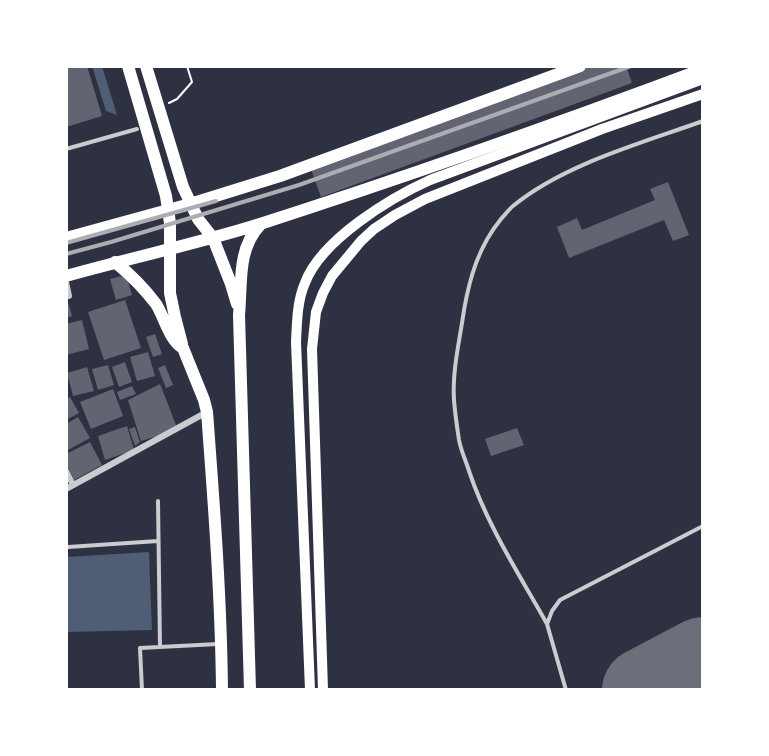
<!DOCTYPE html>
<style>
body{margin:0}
#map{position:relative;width:769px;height:756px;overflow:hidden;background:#2d3142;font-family:Quicksand,sans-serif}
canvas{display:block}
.frame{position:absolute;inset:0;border:68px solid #fff;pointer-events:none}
</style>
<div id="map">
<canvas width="769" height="756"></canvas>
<div class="frame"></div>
</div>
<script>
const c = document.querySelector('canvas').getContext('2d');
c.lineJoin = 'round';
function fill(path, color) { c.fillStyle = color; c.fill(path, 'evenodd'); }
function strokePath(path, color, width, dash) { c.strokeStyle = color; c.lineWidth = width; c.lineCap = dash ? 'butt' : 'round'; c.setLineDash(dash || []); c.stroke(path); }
const water = new Path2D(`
 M92 66H102L117 115 106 111Z
 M149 552 152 630 66 632V557Z`);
const runway = new Path2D(`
 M644 690 703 659`);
const building = new Path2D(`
 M66 66H87L102 116 66 127Z
 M592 66H626L632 83 321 197 311 169Z
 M668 182 689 235 673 241 664 220 569 258 557 227 577 218 582 230 655 200 650 189Z
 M126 275 132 295 116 300 110 279Z
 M66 295 72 316 66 318Z
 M125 300 141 348 104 360 88 312Z
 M82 320 89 349 66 355V324Z
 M155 334 162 354 153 357 146 337Z
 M148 352 155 376 137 381 130 357Z
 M125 362 132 382 119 387 112 367Z
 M108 365 114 385 98 390 92 369Z
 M165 365 173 385 166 388 158 368Z
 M87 367 94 391 73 396 67 373Z
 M160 384 178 430 141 441 128 400Z
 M132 386 136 394 120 400 117 392Z
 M113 389 123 416 91 429 80 402Z
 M70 397 79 413 66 420V399Z
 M78 417 90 438 66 451V424Z
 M127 426 134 450 105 460 98 436Z
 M135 427 140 442 135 446 129 429Z
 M517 428 524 445 491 456 485 439Z
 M90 442 102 465 74 480 66 464V454Z`);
const path = new Path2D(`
 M169 103 177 99 192 82 187 66`);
const service = new Path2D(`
 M66 149 137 129
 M158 501 160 647
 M68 547 158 541
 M547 624C519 574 487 525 469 471 466 461 461 451 459 440 457 427 455 413 454 400 452 370 460 339 464 310 470 276 479 246 501 219 505 215 509 209 513 206 564 164 642 143 703 121
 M142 690 140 648 218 644
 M566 690 547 624 552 611 560 600 703 526`);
const minor = new Path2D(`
 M66 282 69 296
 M66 471 73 485
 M66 489 207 412`);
const secondary = new Path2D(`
 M310 690 296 342C297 323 297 301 305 283 321 240 390 198 430 180L703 79
 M323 690 312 349 316 312 323 293 332 276 361 241 374 229 395 215 425 199 602 129 703 94`);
const primary = new Path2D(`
 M128 66 166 196 170 223V293L175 317 182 344
 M146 66 183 187 198 219 213 238 231 284 237 304
 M66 238 190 204 280 176 580 66
 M115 262C131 275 144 288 156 304 164 316 170 342 183 348L204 400 207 412C214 505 221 597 222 690
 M66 276C130 258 196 244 260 224 409 176 556 124 703 69
 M250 690 239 315C242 284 237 249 260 225`);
const rail = new Path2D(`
 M66 243 216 201
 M66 254 111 242 299 185 631 66`);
fill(water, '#4f5d75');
strokePath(runway, '#6c6f7a', 84);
fill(building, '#626471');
strokePath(path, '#fff', 2);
strokePath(service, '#caccd0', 4);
strokePath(minor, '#caccd0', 6);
strokePath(secondary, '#fff', 10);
strokePath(primary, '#fff', 12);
strokePath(rail, '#abadb3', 4);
</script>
